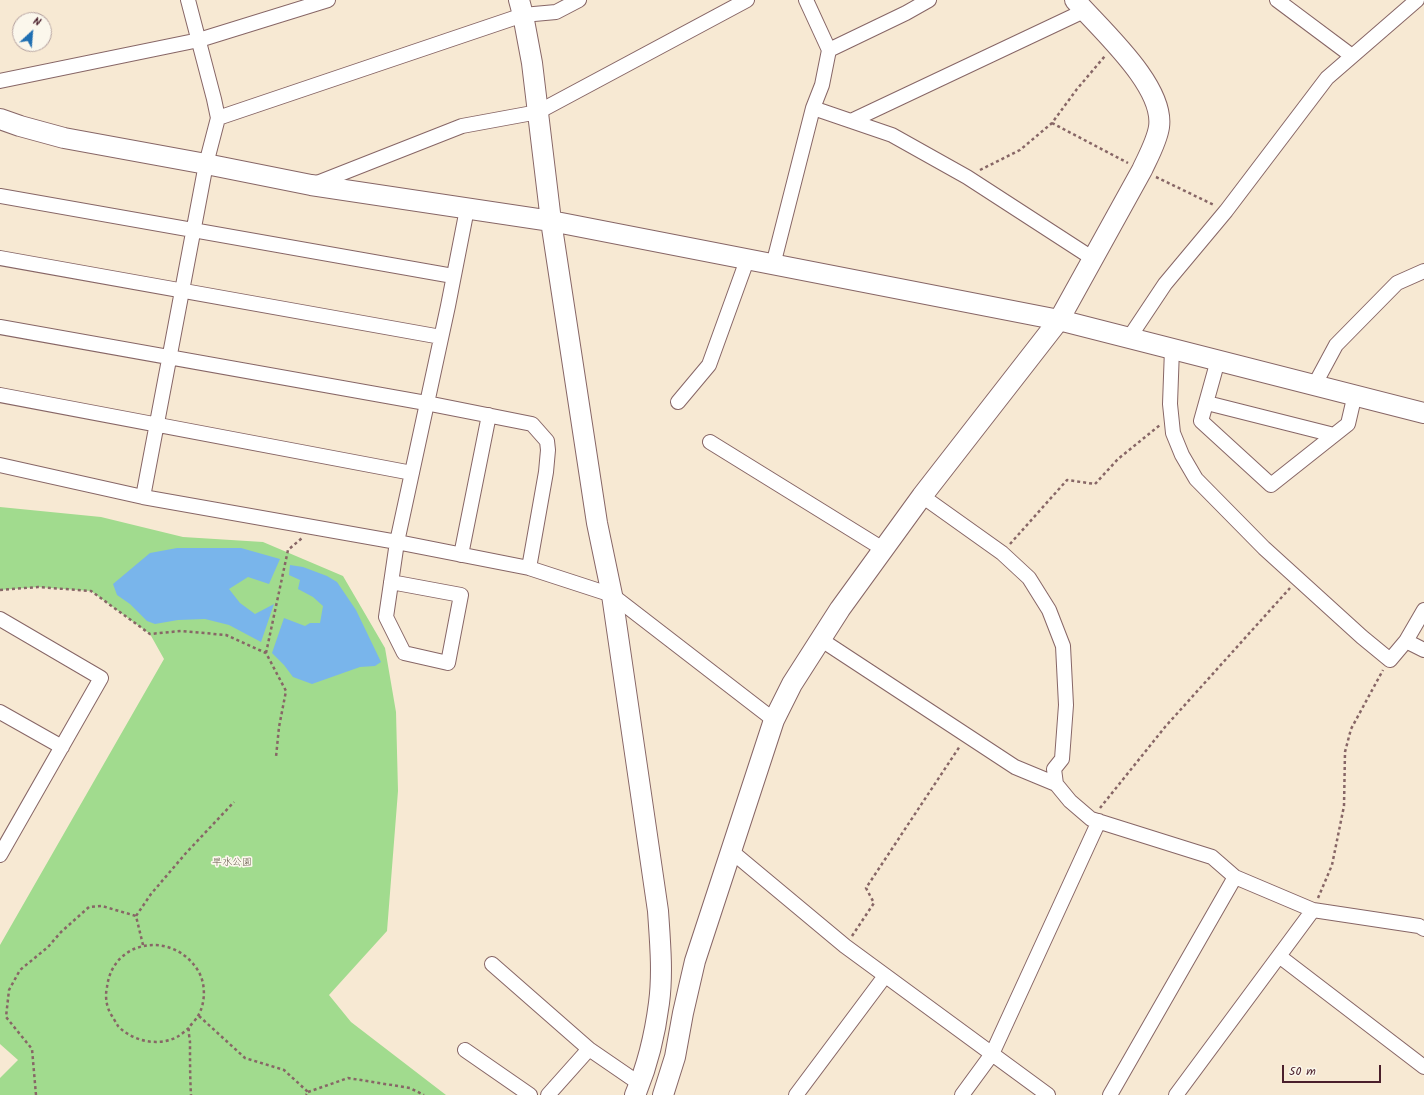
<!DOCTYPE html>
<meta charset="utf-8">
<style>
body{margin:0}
#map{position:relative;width:1424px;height:1095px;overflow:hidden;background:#f7e9d3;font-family:Kalam,sans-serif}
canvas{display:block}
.north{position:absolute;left:12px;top:12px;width:40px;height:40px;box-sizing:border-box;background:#fbf7ec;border:1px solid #b4a19f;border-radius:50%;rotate:26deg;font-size:11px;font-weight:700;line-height:16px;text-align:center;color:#4a1f2b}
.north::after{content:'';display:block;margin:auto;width:14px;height:18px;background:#1f6fb2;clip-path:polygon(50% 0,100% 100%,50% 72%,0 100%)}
.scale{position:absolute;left:1282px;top:1065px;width:99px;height:18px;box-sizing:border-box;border:2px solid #4a1f2b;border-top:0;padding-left:5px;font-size:12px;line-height:14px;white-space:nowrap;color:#4a1f2b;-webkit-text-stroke:3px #fbf7ec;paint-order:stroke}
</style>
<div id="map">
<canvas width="1424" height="1095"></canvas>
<div class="north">N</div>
<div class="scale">50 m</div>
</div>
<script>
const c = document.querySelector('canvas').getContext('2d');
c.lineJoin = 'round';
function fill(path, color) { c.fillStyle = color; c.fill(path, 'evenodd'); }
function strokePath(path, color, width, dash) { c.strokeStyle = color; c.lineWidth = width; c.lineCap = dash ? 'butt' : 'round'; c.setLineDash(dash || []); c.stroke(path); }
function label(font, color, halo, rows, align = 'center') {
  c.font = font + ' Kalam,"Klee One",sans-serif'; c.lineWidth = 3.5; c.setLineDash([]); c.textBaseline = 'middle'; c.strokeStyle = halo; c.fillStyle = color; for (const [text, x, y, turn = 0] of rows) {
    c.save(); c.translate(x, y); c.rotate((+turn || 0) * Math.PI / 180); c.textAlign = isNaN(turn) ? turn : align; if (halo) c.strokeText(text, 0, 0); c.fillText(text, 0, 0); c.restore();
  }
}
const green = new Path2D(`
 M0 507 101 517 183 537 263 542 343 576 385 648 396 712 398 791 387 931 329 995 351 1022 446 1095H0V1078L18 1060 0 1044V945L164 659 150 634 91 591 38 587 0 590Z`);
const water = new Path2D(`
 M177 548H241L280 559 269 584 248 577 229 589 240 603 255 614 274 604 261 642 229 625 205 619 178 620 155 624 147 621 130 604 117 595 113 584 150 553Z
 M290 565 303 567 327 576 337 582 356 610 381 662 375 666 360 667 312 684 293 677 284 665 272 653 284 618 305 626 310 623H320L323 606 313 597 298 589 300 580 289 575Z`);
const path = new Path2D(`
 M1052 123 1128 163
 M980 170 1020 150 1052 123 1077 89 1105 56
 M1156 177 1214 205
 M1010 544 1067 480 1095 484 1118 459 1160 425
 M0 590 38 587 91 591 150 634 181 631 226 635 266 653 286 691 279 727 276 757
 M266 653 288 550 302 538
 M1100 808 1165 727 1290 588
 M1318 898 1332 865 1344 806 1345 752 1351 729 1383 670
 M852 936 874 903 866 888 960 746
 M143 945 136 916 151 894 186 853 234 802
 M199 1016 245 1058 284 1070 308 1092 306 1095
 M189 1028C185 1031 181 1035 177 1037 158 1047 132 1041 118 1026 116 1023 114 1019 112 1016 106 1007 105 996 107 987 113 939 172 931 197 969 206 982 206 1002 198 1016 196 1020 191 1024 189 1028 188 1032 190 1039 190 1043 190 1061 190 1078 191 1095
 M308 1092 348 1078 410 1088 424 1095
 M36 1095 32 1049 6 1017 9 990 20 970 48 947 61 932 89 907 102 906 136 916`);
const street = new Path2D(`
 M1277 0 1352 56
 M829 50 906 13 929 0
 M0 81 199 40 328 0
 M813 108 892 135 967 177 1092 258
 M218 118 523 15 556 12 579 0
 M851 121 1084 11
 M312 185 462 126 538 112 747 0
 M0 196 453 276
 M0 258 441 337
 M773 265 813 108 822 85 829 50 806 0
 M0 327 426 403 532 424 547 441 548 450 546 472 529 568
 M1129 338 1165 284 1226 211 1327 78 1417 0
 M1172 349 1170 404 1173 433 1182 455 1196 479 1264 548 1362 637 1390 660 1406 641 1424 610
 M1218 360 1201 421 1271 485 1348 424 1355 394
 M1315 384 1336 345 1397 283 1424 271
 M0 395 412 473
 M678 402 709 365 747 260
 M1207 403 1334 435
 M710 442 883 549
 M0 465 143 497 397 542 529 568 612 595 774 720
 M922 496 1002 553 1029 578 1049 610 1063 646 1066 705 1062 759 1054 769 1056 784 1070 801 1091 819 1212 857 1235 877 1313 910 1419 926 1424 929
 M143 497 206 164 218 118 214 99 188 0
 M461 555 489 415
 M391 582 461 595 448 663 404 653 386 617 397 542 448 306 467 209
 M0 619 101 678 0 855
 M820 639 1015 767 1056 784
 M1406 641 1424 650
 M0 712 62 747
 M731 851 845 946 1048 1095
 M1279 956 1424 1067
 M492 964 589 1049 640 1084
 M465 1050 530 1095
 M548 1095 589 1049
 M796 1095 885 976
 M962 1095 992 1054 1099 821
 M1110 1095 1235 877
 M1176 1095 1313 910`);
const secondary = new Path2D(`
 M519 0 523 15 532 63 551 221 597 523 612 595 658 911C660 941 663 973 659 1003 655 1034 647 1067 635 1095
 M0 119 20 126 64 138 206 164 311 185 551 221 1059 320 1424 413
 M663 1095 675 1057 683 1013 695 961 774 720 792 684 840 609 922 496 1059 320 1142 170C1148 157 1157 141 1159 127 1165 86 1101 30 1075 0`);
const parkNames = [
 ["早水公園",232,863]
];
fill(green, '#a1db8e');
fill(water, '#79b5eb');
strokePath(street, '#876666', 16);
strokePath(secondary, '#876666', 22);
strokePath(path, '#876666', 2.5, [3, 3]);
strokePath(street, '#fff', 14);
strokePath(secondary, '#fff', 20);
label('10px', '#645749', '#fbf7ec', parkNames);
</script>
